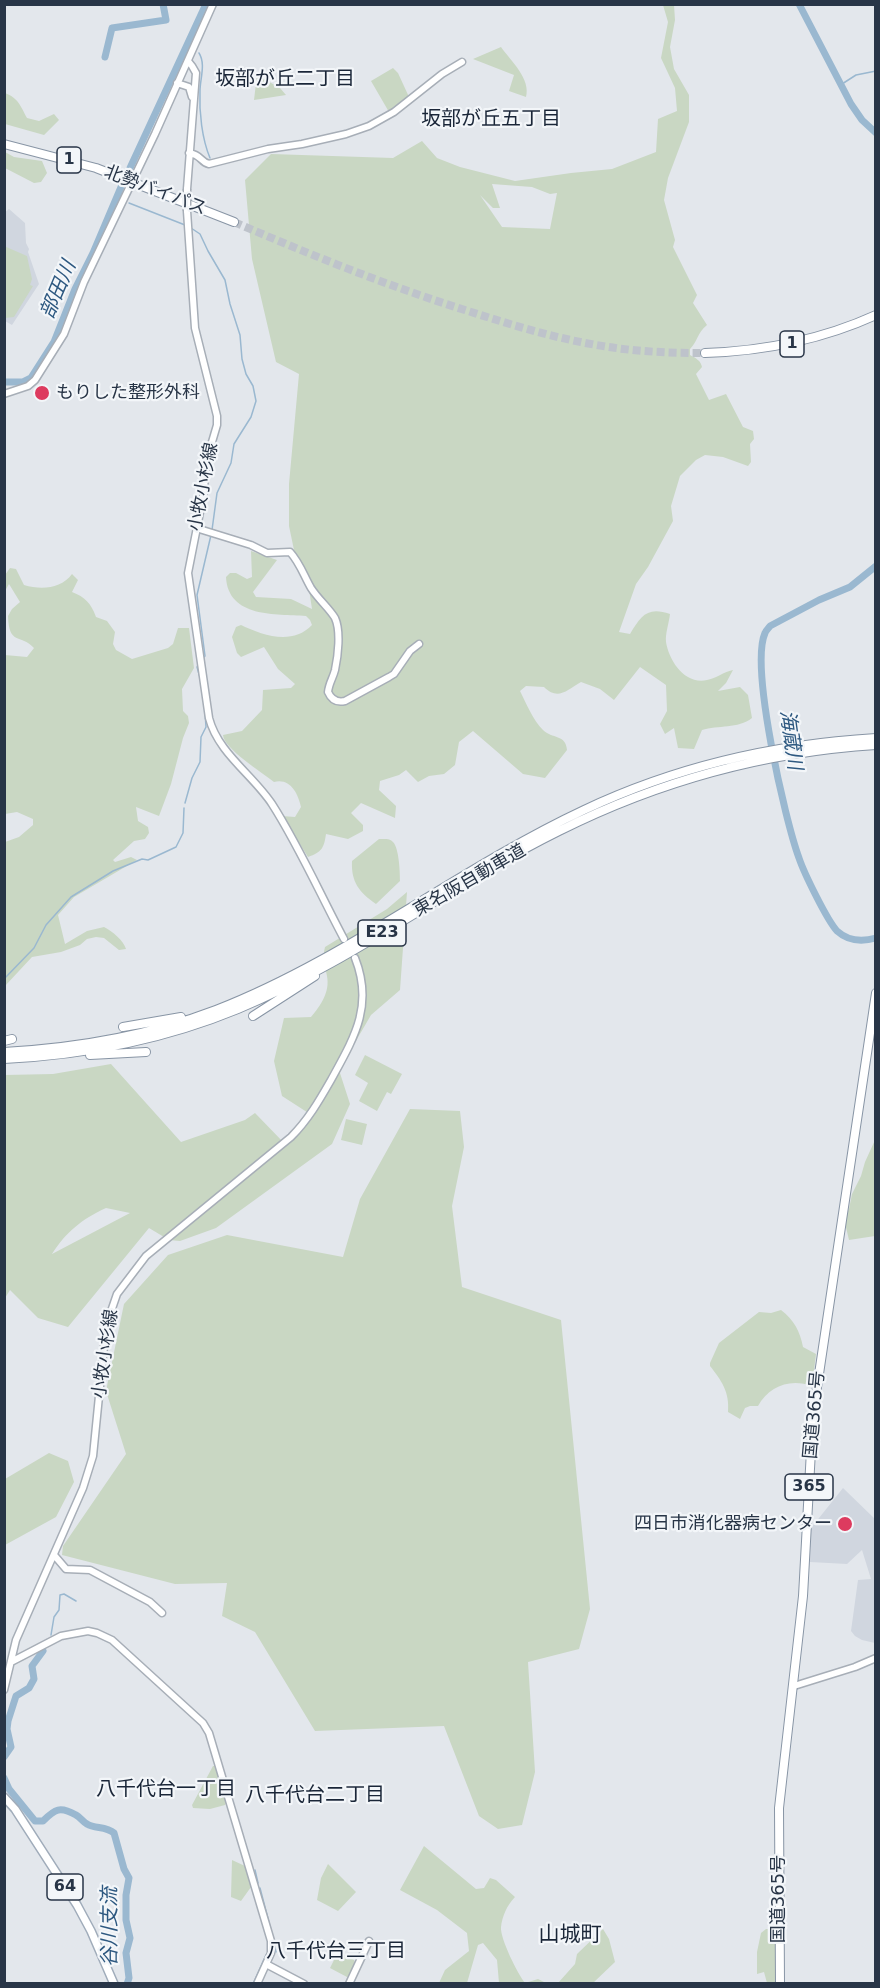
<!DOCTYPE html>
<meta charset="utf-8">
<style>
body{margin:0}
#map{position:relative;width:880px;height:1988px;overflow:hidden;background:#e3e7ec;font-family:"DejaVu Sans",sans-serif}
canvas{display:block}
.frame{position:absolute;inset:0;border:6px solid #283547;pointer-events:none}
</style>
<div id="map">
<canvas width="880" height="1988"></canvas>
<div class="frame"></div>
</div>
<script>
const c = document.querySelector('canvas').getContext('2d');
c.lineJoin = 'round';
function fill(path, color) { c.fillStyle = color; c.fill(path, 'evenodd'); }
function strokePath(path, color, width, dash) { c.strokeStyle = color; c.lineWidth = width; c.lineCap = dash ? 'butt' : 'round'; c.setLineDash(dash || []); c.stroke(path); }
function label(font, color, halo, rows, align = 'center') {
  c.font = font + ' "DejaVu Sans","Noto Sans JP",sans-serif'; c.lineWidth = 4.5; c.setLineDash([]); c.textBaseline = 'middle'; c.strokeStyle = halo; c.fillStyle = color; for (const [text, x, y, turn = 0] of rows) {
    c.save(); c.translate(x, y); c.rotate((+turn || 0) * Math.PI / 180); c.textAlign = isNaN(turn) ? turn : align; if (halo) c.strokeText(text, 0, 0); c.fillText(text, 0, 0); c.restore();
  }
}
const built = new Path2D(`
 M9 209 25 223 26 243 29 249 28 252 39 284 12 325 5 321 4 213Z
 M843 1488 875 1519V1643L862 1640 855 1636 851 1631 858 1580 871 1579 862 1550 847 1564 810 1562 811 1528Z`);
const green = new Path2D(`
 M663 5H674L675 20 670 47 674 69 689 95V122L668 178 664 200 675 240 673 247 697 295 693 303 707 325C697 333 698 341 690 349V355C696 358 701 361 702 367L696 374 709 400 726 394 743 427 753 431 754 439 750 444 751 462 748 466 723 457 705 455 696 460 680 476 671 506 673 521 648 567 636 584 619 632 630 634C641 616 647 606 670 614 669 623 665 634 666 642 669 661 685 685 707 680 715 679 723 672 733 670L726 683 718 691 740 687 748 695 752 718C738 729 718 725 702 730L694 749 678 748 674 728 665 734 660 724 667 711 666 685 640 667 614 700 600 689 581 682C567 690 558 701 544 687L526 686 520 691C526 703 533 720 543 730 552 739 566 734 567 750L545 778 523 774 473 731 459 742 455 765 444 774 429 776 418 782 406 770 399 775 380 781 379 790 396 806 395 818 361 803 351 813 363 825V831L348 839 326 834C324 848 322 852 308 857L282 816 295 817 301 807C298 793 290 778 274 782 262 772 224 749 223 735L242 731 262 710 263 690 291 688 295 684 278 669 264 647 241 657 237 653 232 637 236 627 241 625C262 635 292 646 312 625L310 620 306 616C276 614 228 618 226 577L230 573H236L247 579 252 577 251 551 277 560 253 592 256 597 291 599 312 609 307 576 294 550 289 526V484L299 374 276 362 252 259 245 180 271 154 393 158 422 141 437 158 460 167 515 181 571 173 612 169 656 152 658 119 677 111 675 88 661 58 668 22ZM492 184 532 187 550 194 557 193 550 229 502 227 480 195 493 208H500Z
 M501 47C511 61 531 79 526 97L509 91 514 75 473 59Z
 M393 68 398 73 409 97 389 112 371 81Z
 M257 75 280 88 286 95 254 100Z
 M5 93C18 98 20 105 27 118L39 121 54 114 59 120 44 135 5 124Z
 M5 152 14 157 42 161 47 173 41 182 34 183 5 168Z
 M4 246 27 256 32 279 30 285 33 286 14 317 5 318Z
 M10 568 16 569 24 585C41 590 61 589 72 574L78 580 72 592C85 597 91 603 96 617L107 621 115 632 113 644 116 650 132 659 168 648 173 644 178 628H189L194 668 182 689 183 711 188 716 189 723 183 738 171 784 159 816 136 807 138 821 148 827 149 833 145 839 134 841 113 860 115 862 131 857 137 860 74 897 58 915 65 944 87 931 104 927C112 931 124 941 126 949L119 950 104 938 96 937 87 939 80 945 61 952 32 957 5 986V842L19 837 33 825V819L17 812 5 814 4 724 6 721 4 716 5 655 27 657 34 648C20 633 9 646 8 616L12 609 20 602 9 584 5 591V575Z
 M379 839C384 839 390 838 393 842 399 848 400 872 400 881L376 904C359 892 351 882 352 861Z
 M407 892 400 990 371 1015 339 1070 350 1104 332 1144 216 1228 180 1241 169 1240 149 1228 68 1327 38 1318 10 1290 5 1298V1075L53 1074 111 1064 181 1142 245 1120 255 1113 286 1145 304 1128 313 1116 282 1096 274 1061 284 1018 311 1017C321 1005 330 992 327 976 325 965 322 958 325 947L387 909ZM106 1208 130 1213 52 1254C66 1232 82 1219 106 1208Z
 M365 1055 402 1074 391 1094 387 1092 377 1111 359 1101 368 1083 355 1075Z
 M410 1109 460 1111 464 1147 452 1206 462 1287 561 1320 590 1609 579 1649 528 1662 535 1772 522 1825 498 1829 479 1816 444 1726 315 1731 255 1632 222 1616 227 1583 175 1584 62 1555 63 1546 126 1454 106 1391 124 1304 168 1255 227 1235 343 1257 360 1199Z
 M346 1119 367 1124 362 1145 341 1140Z
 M875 1140V1236L849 1240 844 1219 849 1209 852 1194 861 1176 865 1162Z
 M781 1310C794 1320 800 1331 803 1347L816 1354 812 1386C790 1378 769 1386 758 1406H750L745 1408 740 1419 728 1412C730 1392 721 1380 710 1366V1363L719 1343 759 1312 771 1313Z
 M49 1453 68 1461 74 1482 56 1517 5 1545V1479Z
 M213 1766H215L226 1803 225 1805 210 1809 193 1808 192 1805Z
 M424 1846 476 1889 484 1888 490 1878 496 1880 515 1897C507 1905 502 1917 501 1927 500 1939 518 1974 525 1983L538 1979 546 1983H499L497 1960 483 1943 478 1945 467 1983H439L445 1970 469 1951 467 1933 437 1910 400 1890Z
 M232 1860 245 1866 251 1887 241 1901 231 1897Z
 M328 1864 356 1892 338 1911 317 1900 321 1878Z
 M603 1929 609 1939 615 1962 593 1983H558L575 1964 577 1954Z
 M766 1929H776L777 1983H767L764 1972 757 1974V1952L761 1933Z
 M338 1952 354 1960 355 1963 349 1976 347 1977 330 1968Z`);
const stream = new Path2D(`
 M199 53C206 64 200 79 200 91 199 112 202 139 210 158
 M842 84 856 75 876 71
 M119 191 122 194
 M129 203 185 225
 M191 228 200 234 208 251 225 280 230 304 240 335 242 359 246 374 253 386 256 401 251 417 234 444 231 463 217 493 212 530
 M202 659 205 656 197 595 211 535
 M199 663 197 667 201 681
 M185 803 192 778 200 762 201 737 206 727 205 712
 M4 979 34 948 46 925 71 897 113 871 142 859 148 860 176 847 183 833 184 808
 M51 1635 54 1617 59 1610 60 1595 64 1594 76 1601
 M255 1870 258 1883
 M260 1888 272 1934
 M274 1942 276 1952
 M253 1984 266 1955`);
const river = new Path2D(`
 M799 4 851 104 862 120 876 133
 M105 57 112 28 166 20 163 4
 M130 168 206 4
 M4 382H23L31 378 54 342 75 289 93 253 121 187
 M876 566 850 587 819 600 770 626C769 628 766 630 765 633 750 667 785 820 799 858 804 873 827 920 837 931 848 941 862 942 876 938
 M4 1757 11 1747 7 1729 8 1721 16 1696 29 1688 34 1679 32 1666 43 1651
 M4 1778 9 1789 35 1821H43C55 1809 60 1806 76 1815 80 1817 83 1822 87 1824 95 1829 106 1826 114 1833L124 1869 129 1878 126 1895V1920L130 1938 126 1953 129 1978 127 1984`);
const highwayTunnel = new Path2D(`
 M234 222C311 255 388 286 468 311 515 326 561 340 609 347 641 352 673 353 705 353`);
const secondary = new Path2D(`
 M177 83 189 87 192 97
 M189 153C202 155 200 162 209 164L268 149 302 144 346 134 369 126 394 112 442 74 462 62
 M187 189 196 73 192 66 188 61
 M187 211 195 328 217 416V425L207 459 203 497 188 573 209 718C218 753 253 775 272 804 299 846 320 894 344 939
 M4 394 28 386 35 380 64 334 84 282 155 134 213 4
 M196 528 251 545 267 553 290 552C300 563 304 576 311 588 318 599 329 608 335 618 341 631 338 656 335 670 333 678 329 683 328 692 331 699 336 703 345 701L389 677 394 674 410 651 419 644
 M54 1555 66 1569 90 1570 150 1602 162 1613
 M11 1662 61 1636 88 1631 97 1633 112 1640 203 1723 209 1733 271 1941V1953L257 1984
 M794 1686 855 1667 876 1658
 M4 1690 16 1640 83 1488 93 1456 106 1326 117 1294 146 1256 291 1137C308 1120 319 1101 331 1080 354 1038 374 1006 355 958
 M266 1964 304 1984
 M349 1984 369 1941`);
const primary = new Path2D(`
 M4 1797 15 1809 77 1905 91 1931 114 1984`);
const highway = new Path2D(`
 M4 144 96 168 234 222
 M705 353C765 351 821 340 876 315
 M253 1016 315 976
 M123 1027 181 1017
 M4 1041 12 1039
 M4 1052C77 1048 148 1036 216 1010 347 959 458 869 584 810 675 767 775 744 876 738
 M90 1055 146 1052
 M4 1059C85 1055 163 1040 238 1009 351 962 450 885 559 831 659 781 765 752 876 745
 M780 1984 779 1808 803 1596 813 1414 876 993`);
const secondaryBridge = new Path2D(`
 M187 189V211`);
const markers = [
 [42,393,8,"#dd3b5f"],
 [845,1524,8,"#dd3b5f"]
];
const shields = [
 [69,160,24],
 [792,344,24],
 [382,933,48],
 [809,1487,48],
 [65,1887,36]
];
const shieldNames = [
 ["1",69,160],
 ["1",792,344],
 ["E23",382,933],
 ["365",809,1487],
 ["64",65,1887]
];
const streetNames = [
 ["北勢バイパス",155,191,21],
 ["小牧小杉線",204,487,-79],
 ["東名阪自動車道",470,881,-30],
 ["小牧小杉線",106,1354,-82],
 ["国道365号",815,1415,-85],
 ["国道365号",779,1899,-90]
];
const poiNames = [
 ["もりした整形外科",56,393],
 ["四日市消化器病センター",832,1524,"right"]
];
const neighbourhoodNames = [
 ["坂部が丘二丁目",285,80],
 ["坂部が丘五丁目",491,120],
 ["八千代台一丁目",166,1790],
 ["八千代台二丁目",315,1796],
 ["八千代台三丁目",336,1952]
];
const waterNames = [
 ["部田川",59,290,-67],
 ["海蔵川",790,740,82],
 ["谷川支流",111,1927,-90]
];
const quarterNames = [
 ["山城町",570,1936]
];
fill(built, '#d0d6df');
fill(green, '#c9d7c3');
strokePath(stream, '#9ab8d0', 1.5);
strokePath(river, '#9ab8d0', 7);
strokePath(highwayTunnel, '#bec3cb', 8, [8, 4]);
strokePath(secondary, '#a7aeb7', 9);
strokePath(primary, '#a0acba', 10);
strokePath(highway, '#8895a5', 10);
strokePath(secondary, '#fff', 6);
strokePath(primary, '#fff', 7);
strokePath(highway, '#fff', 8);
strokePath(secondaryBridge, '#a7aeb7', 9, []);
strokePath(secondaryBridge, '#fff', 6);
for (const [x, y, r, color] of markers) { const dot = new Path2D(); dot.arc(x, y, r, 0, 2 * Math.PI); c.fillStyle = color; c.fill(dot); strokePath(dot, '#f3f6f9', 2); }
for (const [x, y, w] of shields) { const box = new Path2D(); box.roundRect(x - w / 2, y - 13, w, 26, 4.5); c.fillStyle = '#f3f6f9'; c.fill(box); strokePath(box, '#283547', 1.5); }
label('bold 16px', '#283547', null, shieldNames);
label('18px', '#283547', '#f3f6f9', streetNames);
label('18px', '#283547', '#f3f6f9', poiNames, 'left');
label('20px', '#1a2638', '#f3f6f9', neighbourhoodNames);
label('italic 20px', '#2d5880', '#f3f6f9', waterNames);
label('21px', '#1a2638', '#f3f6f9', quarterNames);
</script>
